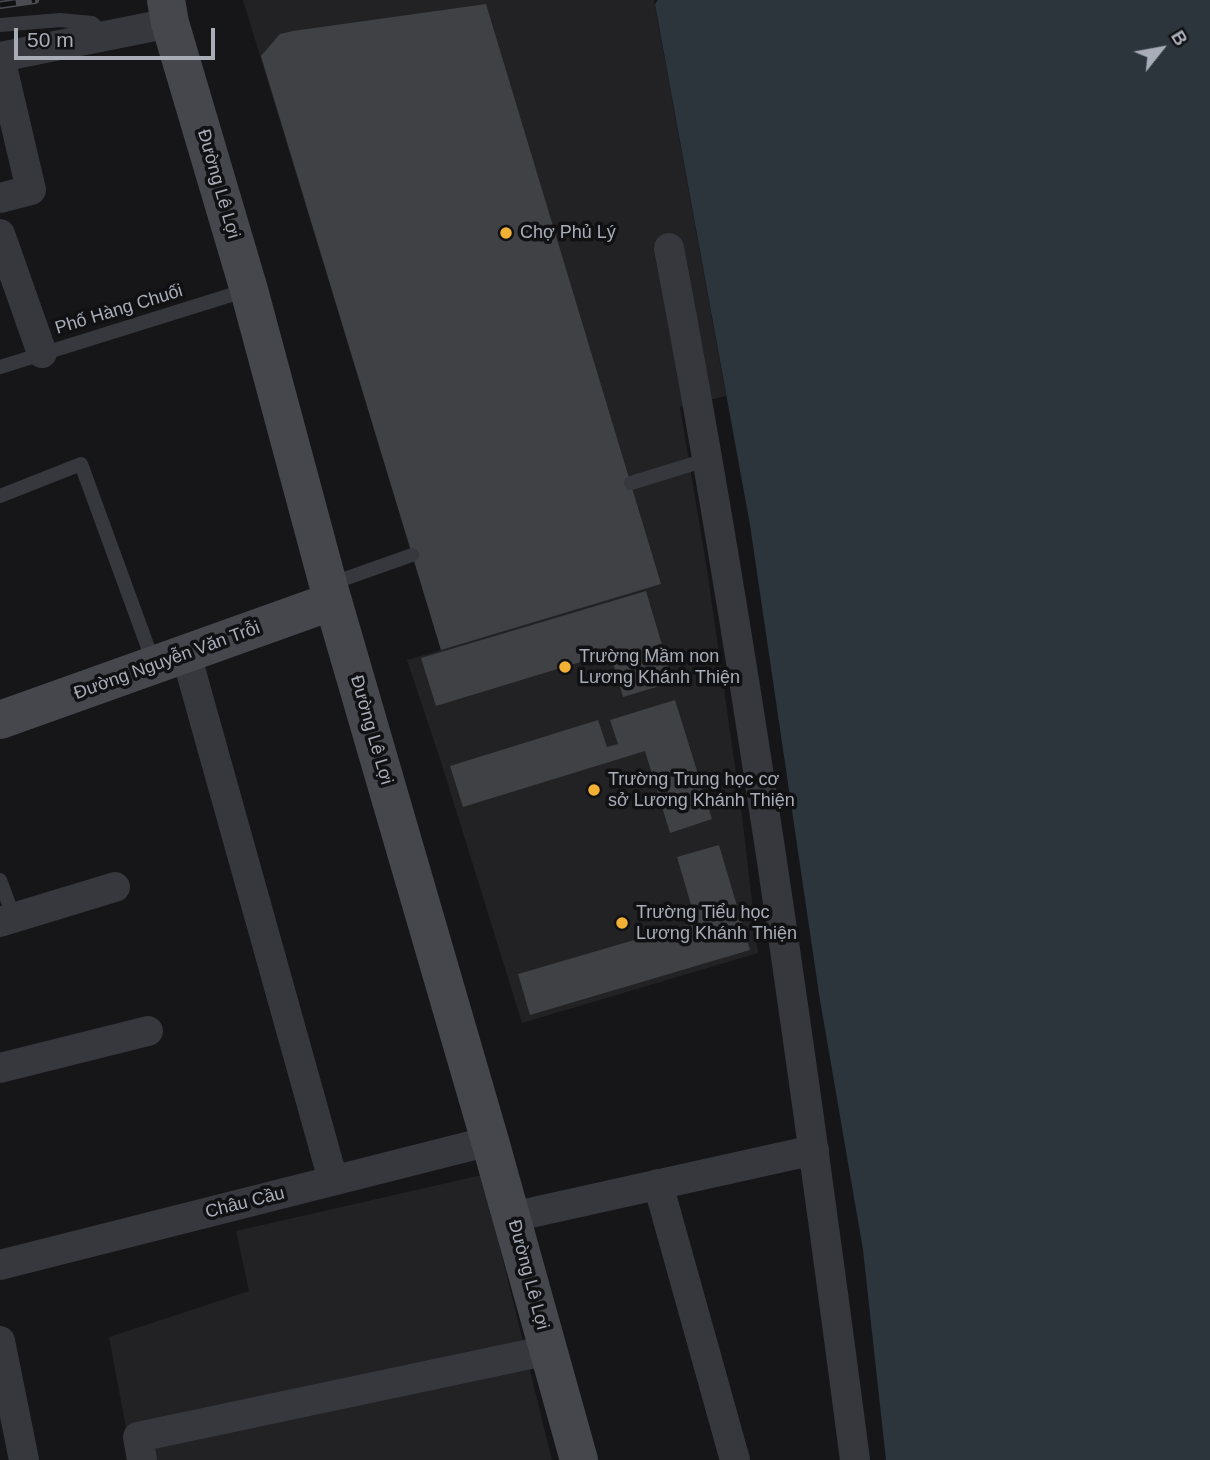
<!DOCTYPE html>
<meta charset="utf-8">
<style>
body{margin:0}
#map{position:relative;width:1210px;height:1460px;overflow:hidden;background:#161618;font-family:Helvetica,sans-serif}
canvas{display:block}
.north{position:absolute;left:1126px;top:14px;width:70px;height:70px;-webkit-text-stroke:5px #111113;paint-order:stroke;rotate:59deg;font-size:19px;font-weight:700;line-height:28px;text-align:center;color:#a8adb8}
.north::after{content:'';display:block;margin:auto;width:24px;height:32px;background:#a8adb8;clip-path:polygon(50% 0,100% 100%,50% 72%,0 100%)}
.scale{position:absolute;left:14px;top:28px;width:201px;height:32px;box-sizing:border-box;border:4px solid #a8adb8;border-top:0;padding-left:9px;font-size:21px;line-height:24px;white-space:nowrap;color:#a8adb8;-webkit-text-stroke:5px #111113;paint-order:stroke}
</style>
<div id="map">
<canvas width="1210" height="1460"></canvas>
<div class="north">B</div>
<div class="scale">50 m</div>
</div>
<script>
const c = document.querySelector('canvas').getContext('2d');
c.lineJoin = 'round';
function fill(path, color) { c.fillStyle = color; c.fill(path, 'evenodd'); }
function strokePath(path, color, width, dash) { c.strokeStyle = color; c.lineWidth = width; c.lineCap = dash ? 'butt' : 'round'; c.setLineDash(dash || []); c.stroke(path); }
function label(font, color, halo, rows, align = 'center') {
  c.font = font + ' Helvetica,sans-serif'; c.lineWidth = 7; c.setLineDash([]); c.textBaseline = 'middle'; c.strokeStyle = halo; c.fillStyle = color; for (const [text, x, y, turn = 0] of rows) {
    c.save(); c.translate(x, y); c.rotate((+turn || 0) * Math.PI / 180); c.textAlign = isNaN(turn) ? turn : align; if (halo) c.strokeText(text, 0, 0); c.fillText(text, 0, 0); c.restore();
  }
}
const built = new Path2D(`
 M243 0H654L726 396 680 407 707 569 742 816 758 953 522 1023 442 765 407 660 441 650Z
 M482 1175 552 1460H132L109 1337 249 1291 236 1231Z`);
const water = new Path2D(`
 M658 0H1210V1460H886L863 1250 819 994 750 525 655 4Z`);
const building = new Path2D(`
 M486 4 661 584 441 650 261 56 280 34 293 31Z
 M646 591 673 682 623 697 610 653 436 706 421 658Z
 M675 700 712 819 670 833 645 751 463 807 450 766 598 720 607 747 618 744 610 720Z
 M719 845 750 950 530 1015 518 974 696 922 677 857Z`);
const lane = new Path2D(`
 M0 25 60 20 92 23 105 34
 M0 367 247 290
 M631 483 709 459
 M0 496 81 464 154 664
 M330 584 412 555
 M0 880 14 918`);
const street = new Path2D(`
 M0 57 170 23
 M0 58 31 190 0 198
 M0 234 42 353
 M669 248C745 649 802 1055 855 1460
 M186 654 333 1180
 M0 922 115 887
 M0 1068 148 1031
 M658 1184 735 1460
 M512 1217 814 1150
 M0 1265 490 1141
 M0 1341 24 1460
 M142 1460 138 1437 549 1350`);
const secondary = new Path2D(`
 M166 0 170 23 249 290 328 584 490 1141 579 1460
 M0 720 333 601`);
const rail = new Path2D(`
 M0 5 35 0`);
const markers = [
 [506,233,7,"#f2b134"],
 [565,667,7,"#f2b134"],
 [594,790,7,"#f2b134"],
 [622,923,7,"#f2b134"]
];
const streetNames = [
 ["Đường Lê Lợi",218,184,74],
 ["Phố Hàng Chuối",119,310,-17],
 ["Đường Nguyễn Văn Trỗi",167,661,-20],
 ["Đường Lê Lợi",371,730,74],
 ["Châu Cầu",245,1203,-14],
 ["Đường Lê Lợi",528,1275,75]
];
const poiNames = [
 ["Chợ Phủ Lý",520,233],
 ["Trường Mầm non",579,657],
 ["Lương Khánh Thiện",579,678],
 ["Trường Trung học cơ",608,780],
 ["sở Lương Khánh Thiện",608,801],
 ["Trường Tiểu học",636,913],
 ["Lương Khánh Thiện",636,934]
];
fill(built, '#222225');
fill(water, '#2c353c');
fill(building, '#404145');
strokePath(lane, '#37383d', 14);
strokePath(street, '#37383d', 30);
strokePath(secondary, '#45474d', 38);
strokePath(rail, '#4a4c52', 8);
strokePath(rail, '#111113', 5, [16]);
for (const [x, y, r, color] of markers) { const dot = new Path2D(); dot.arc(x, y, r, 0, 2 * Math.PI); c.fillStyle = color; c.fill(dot); strokePath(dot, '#111113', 2.5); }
label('18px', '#a8adb8', '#111113', streetNames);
label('18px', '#a8adb8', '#111113', poiNames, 'left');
</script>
